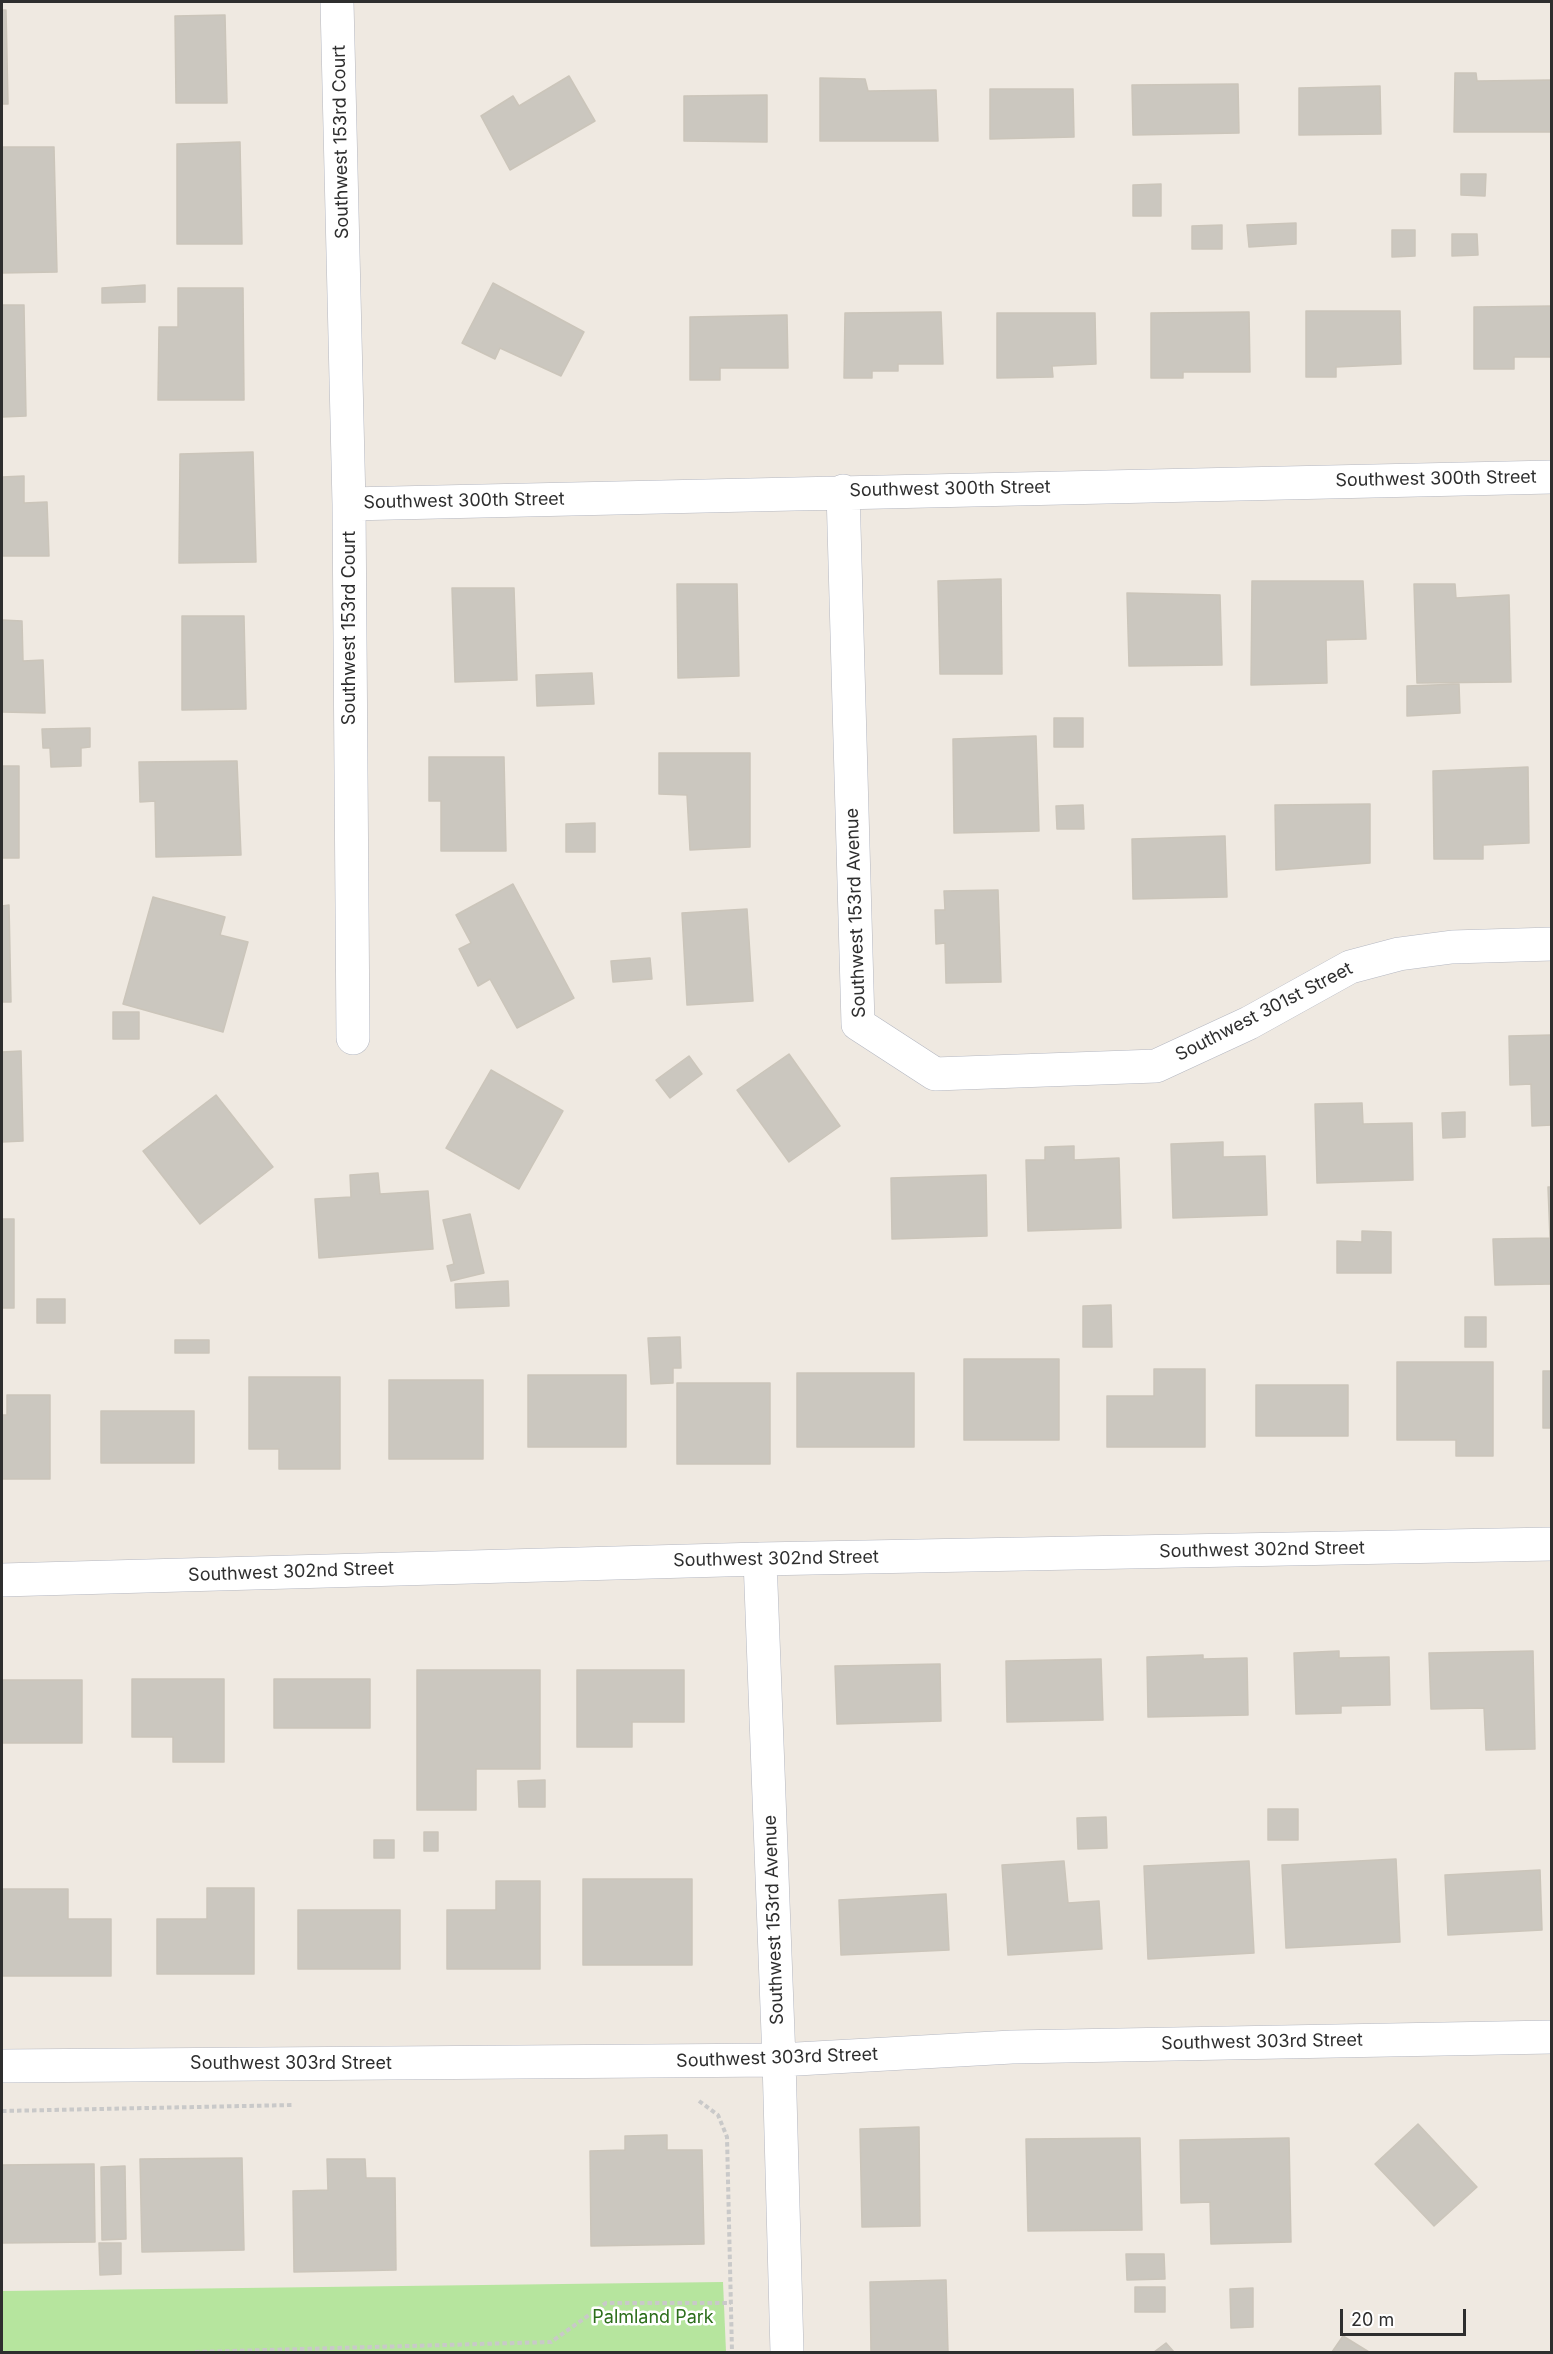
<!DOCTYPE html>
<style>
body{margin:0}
#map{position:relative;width:1553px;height:2354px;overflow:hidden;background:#efe9e1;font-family:Inter,sans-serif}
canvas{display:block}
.frame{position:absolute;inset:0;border:3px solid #2e2e2e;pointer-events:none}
.scale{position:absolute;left:1340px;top:2309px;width:126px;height:27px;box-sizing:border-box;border:3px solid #2e2e2e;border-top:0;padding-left:8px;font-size:18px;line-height:21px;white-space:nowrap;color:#2e2e2e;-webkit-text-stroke:4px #fff;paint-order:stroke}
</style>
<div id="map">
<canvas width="1553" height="2354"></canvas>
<div class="frame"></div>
<div class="scale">20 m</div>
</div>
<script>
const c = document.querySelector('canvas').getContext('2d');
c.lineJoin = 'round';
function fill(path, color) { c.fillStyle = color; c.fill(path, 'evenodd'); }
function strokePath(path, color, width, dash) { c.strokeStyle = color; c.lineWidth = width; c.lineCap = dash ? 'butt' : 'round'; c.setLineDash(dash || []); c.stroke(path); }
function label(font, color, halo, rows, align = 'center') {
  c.font = font + ' Inter,sans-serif'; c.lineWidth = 5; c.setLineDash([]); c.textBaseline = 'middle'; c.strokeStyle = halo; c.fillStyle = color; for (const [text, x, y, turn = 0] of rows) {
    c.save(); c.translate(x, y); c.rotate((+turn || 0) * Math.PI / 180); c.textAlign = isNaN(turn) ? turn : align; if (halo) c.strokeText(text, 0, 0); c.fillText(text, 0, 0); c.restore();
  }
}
const green = new Path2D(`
 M723 2282 726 2352H2V2291Z`);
const building = new Path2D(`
 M2 10H6L8 104H2Z
 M225 15 227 103H176L175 16Z
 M1455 73H1476L1477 81 1552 80V132H1454Z
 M569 76 595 121 510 170 481 116 513 96 519 106Z
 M820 78 865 79 868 91 936 90 938 141H820Z
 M1238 84 1239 133 1133 135 1132 85Z
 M1380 86 1381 134 1299 135V88Z
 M990 89H1073L1074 137 990 139Z
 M767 95V142L684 141V96Z
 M240 142 242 244H177V144Z
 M2 147H54L57 272 2 273Z
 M1461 174H1486L1485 196 1461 195Z
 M1161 184V216H1133V185Z
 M1296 223V244L1249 247 1247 225Z
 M1222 225V249H1192V226Z
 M1392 230H1415V256L1392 257Z
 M1452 234H1477L1478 255 1452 256Z
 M493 283 584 332 561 376 500 348 495 359 462 343Z
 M145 285V302L102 303V288Z
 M178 288H243L244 400H158L159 327H178Z
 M2 305H24L26 416 2 417Z
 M1552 306V357H1514V369H1474V307Z
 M1306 311H1400L1401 364 1336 367V377H1306Z
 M941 312 943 364H898V371H872V378H844L845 313Z
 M1249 312 1250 372H1183V378H1151V313Z
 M997 313H1095L1096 364 1052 366 1053 377 997 378Z
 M787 315 788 368H720V380H690V317Z
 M253 452 256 562 179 563 180 454Z
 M24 476V503L47 502 49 556H2V477Z
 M1001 579 1002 674H940L938 581Z
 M1252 581H1363L1366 639 1326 640 1327 683 1251 685Z
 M677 584H737L739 676 678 678Z
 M1414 584H1455L1456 598 1509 595 1511 682 1417 683Z
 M452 588H514L517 680 455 682Z
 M1127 593 1220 595 1222 665 1129 666Z
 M182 616H244L246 709 182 710Z
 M2 620 22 621 23 661 43 660 45 713 2 712Z
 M592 673 594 704 537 706 536 675Z
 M1459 684 1460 713 1407 716V686Z
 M1054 718H1083V747H1054Z
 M90 728V747L81 748V766L51 767 50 748H43L42 729Z
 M1036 736 1039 831 954 833 953 739Z
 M659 753H750V847L690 850 687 795 659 794Z
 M429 757H504L506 851H441V801H429Z
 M237 761 241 855 156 857 155 801 140 802 139 762Z
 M2 766H19V858H2Z
 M1528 767 1529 843 1483 845V859H1434L1433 771Z
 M1370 804V863L1276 870 1275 805Z
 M1083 805 1084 829H1057L1056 806Z
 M595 823V852H566V824Z
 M1225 836 1227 897 1133 899 1132 839Z
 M513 884 574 998 517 1028 490 979 478 986 459 949 471 943 456 915Z
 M998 890 1001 982 946 983 945 943 936 944 935 910H945L944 891Z
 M153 897 225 917 220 935 248 942 223 1032 123 1004Z
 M9 905 11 1002H2V906Z
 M747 909 753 1001 687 1005 682 913Z
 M650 958 652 979 613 982 611 961Z
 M113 1012H139V1039H113Z
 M1552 1035V1125L1532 1126 1531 1084 1510 1085 1509 1036Z
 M21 1051 23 1141 2 1142V1052Z
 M789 1054 840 1126 789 1162 737 1090Z
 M689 1056 702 1074 670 1098 656 1080Z
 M491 1070 563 1111 519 1189 446 1148Z
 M216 1095 273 1167 200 1224 143 1151Z
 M1362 1103 1363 1124 1412 1123 1413 1180 1317 1183 1315 1104Z
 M1465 1112V1137L1443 1138 1442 1113Z
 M1223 1142V1157L1265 1156 1267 1215 1173 1218 1171 1144Z
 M1074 1146V1160L1119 1158 1121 1228 1028 1231 1026 1160H1045V1147Z
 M378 1173 380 1194 428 1191 433 1249 319 1258 315 1199 351 1197 350 1175Z
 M986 1175 987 1236 892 1239 891 1178Z
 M1548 1187H1552V1284L1495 1285 1493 1239 1550 1238Z
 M470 1214 484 1273 451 1281 447 1266 454 1264 443 1220Z
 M2 1219H14V1308H2Z
 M1362 1231 1391 1232V1273H1337V1241L1362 1242Z
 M508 1281 509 1306 456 1308 455 1284Z
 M37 1299H65V1323H37Z
 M1111 1305 1112 1347H1083V1306Z
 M1465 1317H1486V1347H1465Z
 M680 1337 681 1368H673V1383L651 1384 648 1338Z
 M175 1340H209V1353H175Z
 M964 1359H1059V1440H964Z
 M1397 1362H1493V1456H1456V1440H1397Z
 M1154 1369H1205V1447H1107V1396H1154Z
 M1543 1371H1552V1428H1543Z
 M797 1373H914V1447H797Z
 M528 1375H626V1447H528Z
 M249 1377H340V1469H279V1449H249Z
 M389 1380H483V1459H389Z
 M677 1383H770V1464H677Z
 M1256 1385H1348V1436H1256Z
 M7 1395H50V1479H2V1415H7Z
 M101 1411H194V1463H101Z
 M1339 1651V1658L1389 1657 1390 1705 1341 1706V1713L1296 1714 1294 1653Z
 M1533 1651 1535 1749 1486 1750 1484 1708 1431 1709 1429 1653Z
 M1203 1655V1659L1247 1658 1248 1715 1148 1717 1147 1657Z
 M1101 1659 1103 1720 1007 1722 1006 1661Z
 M940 1664 941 1721 837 1724 835 1666Z
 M417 1670H540V1769H476V1810H417Z
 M577 1670H684V1722H632V1747H577Z
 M132 1679H224V1762H173V1737H132Z
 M274 1679H370V1728H274Z
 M2 1680H82V1743H2Z
 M545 1780V1807H519L518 1781Z
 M1268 1809H1298V1840H1268Z
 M1106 1817 1107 1848 1078 1849 1077 1818Z
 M424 1832H438V1851H424Z
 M374 1840H394V1858H374Z
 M1396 1859 1400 1942 1286 1948 1282 1865Z
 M1064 1861 1068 1903 1099 1901 1102 1949 1008 1955 1002 1865Z
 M1249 1861 1254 1953 1148 1959 1144 1866Z
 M1540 1870 1542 1930 1448 1935 1445 1875Z
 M583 1879H692V1965H583Z
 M496 1881H540V1969H447V1910H496Z
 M207 1888H254V1974H157V1919H207Z
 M2 1889H68V1919H111V1976H2Z
 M946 1894 949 1950 841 1955 839 1900Z
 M298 1910H400V1969H298Z
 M1418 2124 1477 2187 1434 2226 1375 2164Z
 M919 2127 920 2226 862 2227 860 2129Z
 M667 2135V2150H702L704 2244 591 2246 590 2151 625 2150V2136Z
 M1140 2138 1142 2230 1028 2231 1026 2139Z
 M1289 2138 1291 2242 1211 2244 1210 2202 1181 2203 1180 2140Z
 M242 2158 244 2250 142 2252 140 2159Z
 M327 2159H365L366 2178H395L396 2270 294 2272 293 2191 328 2190Z
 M94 2164 95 2242 2 2243V2165Z
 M125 2166 126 2239 102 2240 101 2167Z
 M99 2243H121V2274L100 2275Z
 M1126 2254H1164L1165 2279 1127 2280Z
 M946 2280 948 2352H871L870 2282Z
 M1135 2287H1165V2312H1135Z
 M1253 2288V2327L1231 2328 1230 2289Z
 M1343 2336 1369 2352H1332Z
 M1166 2343 1174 2352H1154Z`);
const path = new Path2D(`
 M699 2101 718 2115 727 2137 732 2352
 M2 2111 293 2105
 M195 2352 551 2342 606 2303H731`);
const street = new Path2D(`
 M337 2 349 504 353 1038
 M843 491 858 1024 935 1074 1156 1066 1249 1023 1350 967 1399 954 1452 947 1552 944
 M349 504 1552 477
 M760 1559 779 2060 787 2352
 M2 1580 760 1559 1552 1544
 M2 2066 779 2060 1012 2047 1552 2037`);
const streetNames = [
 ["Southwest 153rd Court",341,142,-91],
 ["Southwest 300th Street",1436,479,-1],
 ["Southwest 300th Street",950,489,-1],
 ["Southwest 300th Street",464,501,-1],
 ["Southwest 153rd Court",350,628,-90],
 ["Southwest 153rd Avenue",856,913,-92],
 ["Southwest 301st Street",1264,1012,-27],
 ["Southwest 302nd Street",1262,1550,-1],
 ["Southwest 302nd Street",776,1559,-1],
 ["Southwest 302nd Street",291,1572,-2],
 ["Southwest 153rd Avenue",774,1920,-92],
 ["Southwest 303rd Street",1262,2042,-1],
 ["Southwest 303rd Street",777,2058,-2],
 ["Southwest 303rd Street",291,2064]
];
const parkNames = [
 ["Palmland Park",653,2318]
];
fill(green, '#b6e59e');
fill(building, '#cbc7bf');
strokePath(building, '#cbc5ba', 1.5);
strokePath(street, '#b4b7c1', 34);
strokePath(path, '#c9c9c9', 4, [4.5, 3]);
strokePath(street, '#fff', 33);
label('18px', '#2e2e2e', '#fff', streetNames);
label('18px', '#2c6e1b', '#fff', parkNames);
</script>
